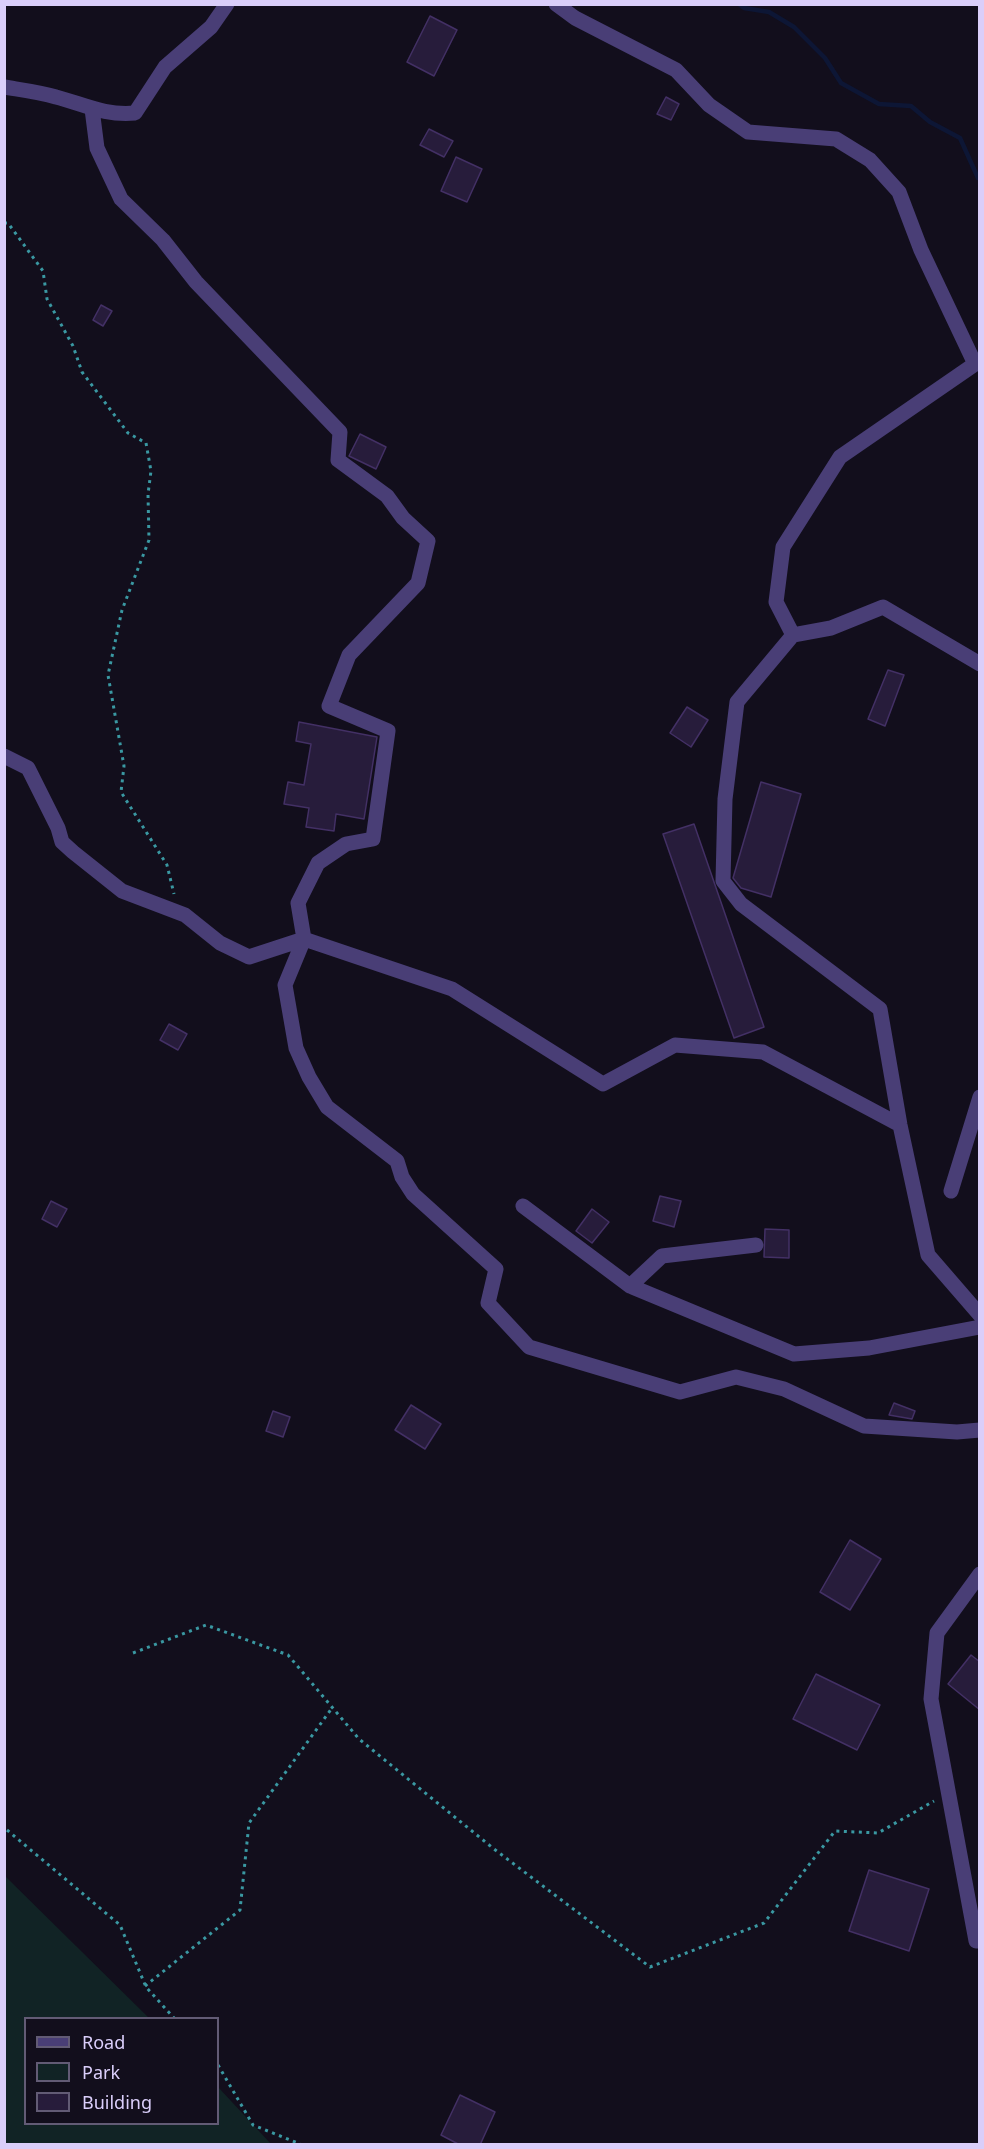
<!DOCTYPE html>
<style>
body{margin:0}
#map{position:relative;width:984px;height:2149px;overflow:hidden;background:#120e1c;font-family:"Noto Sans",sans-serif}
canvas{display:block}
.frame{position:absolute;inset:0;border:6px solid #dacefa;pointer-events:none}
.legend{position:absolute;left:24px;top:2017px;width:195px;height:108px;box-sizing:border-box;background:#120e1c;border:2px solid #625b75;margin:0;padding:8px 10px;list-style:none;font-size:18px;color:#dacefa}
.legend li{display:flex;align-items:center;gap:12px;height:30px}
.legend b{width:30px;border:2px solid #625b75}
</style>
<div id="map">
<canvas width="984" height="2149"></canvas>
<div class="frame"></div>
<ul class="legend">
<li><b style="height:8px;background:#493e76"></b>Road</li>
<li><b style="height:16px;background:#112325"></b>Park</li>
<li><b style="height:16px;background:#271c3b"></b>Building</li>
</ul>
</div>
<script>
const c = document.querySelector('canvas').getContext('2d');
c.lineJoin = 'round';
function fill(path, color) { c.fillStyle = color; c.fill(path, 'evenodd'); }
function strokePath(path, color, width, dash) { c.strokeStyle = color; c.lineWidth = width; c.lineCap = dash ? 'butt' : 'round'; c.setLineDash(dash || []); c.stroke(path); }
const green = new Path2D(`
 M4 1875 149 2018H26V2124H218V2087L271 2144H5Z`);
const stream = new Path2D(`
 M739 4 744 8 769 12 794 27 825 58 841 83 879 104 911 106 930 122 960 138 978 178`);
const building = new Path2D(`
 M430 16 457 30 434 76 407 62Z
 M666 97 679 104 671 120 657 114Z
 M429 129 453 141 444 157 420 145Z
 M456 157 482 169 467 202 441 191Z
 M101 305 112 311 103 326 93 320Z
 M360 434 386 447 376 469 349 456Z
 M888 670 904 675 885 726 868 719Z
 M687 707 708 720 691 747 670 733Z
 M299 722 377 737 364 819 336 814 334 831 306 827 309 808 284 804 288 782 304 785 311 744 296 741Z
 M761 782 801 794 771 897 741 888 733 878Z
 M694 824 764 1027 734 1038 663 834Z
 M169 1024 187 1034 178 1050 160 1040Z
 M660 1196 681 1201 674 1227 653 1221Z
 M51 1201 67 1209 57 1227 42 1219Z
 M592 1209 609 1222 592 1243 576 1231Z
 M765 1229 789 1230V1258L764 1257Z
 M894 1403 915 1411 912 1419 889 1415Z
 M411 1405 441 1424 425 1449 395 1430Z
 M273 1411 290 1417 283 1437 266 1431Z
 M850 1540 881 1559 850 1610 820 1592Z
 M971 1655 980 1662V1710L948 1684Z
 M816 1674 880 1705 857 1750 793 1719Z
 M869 1870 929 1889 909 1951 849 1931Z
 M460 2095 495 2112 480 2145H460L441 2135Z`);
const path = new Path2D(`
 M4 223H8L43 271 47 299 73 346 82 372 128 433 146 443 151 471 148 494 149 540 122 610 108 675 124 766 121 792 167 865 174 894
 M133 1653 206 1625 288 1655 359 1739 494 1849 650 1967 764 1923 835 1831 878 1833 934 1801
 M7 1830 120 1925 146 1987 174 2018
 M145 1986 240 1910 249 1823 332 1708
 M218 2065 253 2125 300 2144`);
const street = new Path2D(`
 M556 4 575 18 676 70 709 105 748 132 836 139 870 160 899 192 921 250 975 364 840 457 783 547 776 602 793 635
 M4 87C22 90 39 92 56 97 83 104 105 116 135 113L165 67 211 27 227 4
 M92 109 97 148 121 199 163 240 196 282 340 432 338 460 387 496 403 518 428 541 418 583 349 655 329 706 388 731 373 839 346 844 318 863 298 903 304 939 452 989 603 1084 675 1045 763 1052 900 1125
 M980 664 883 607 831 628 793 635 737 702 725 799 723 881 741 904 880 1009 900 1125 928 1255 980 1315
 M4 756 28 768 58 828 62 842 73 852 122 891 185 915 220 943 249 957 304 939
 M304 939 285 985 296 1048 309 1077 327 1107 397 1161 402 1177 413 1194 496 1269 488 1303 529 1347 680 1392 736 1377 784 1389 864 1426 957 1432 980 1430
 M951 1191 980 1097
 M523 1206 630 1286
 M756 1245 662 1256 630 1286 794 1354 869 1348 980 1327
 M980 1574 937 1633 931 1699 976 1941H980`);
fill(green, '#112325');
strokePath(stream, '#0d1635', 4.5);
fill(building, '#271c3b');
strokePath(building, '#433065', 1.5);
strokePath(path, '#3a98a2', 3, [3, 4.5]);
strokePath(street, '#493e76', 15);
</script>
